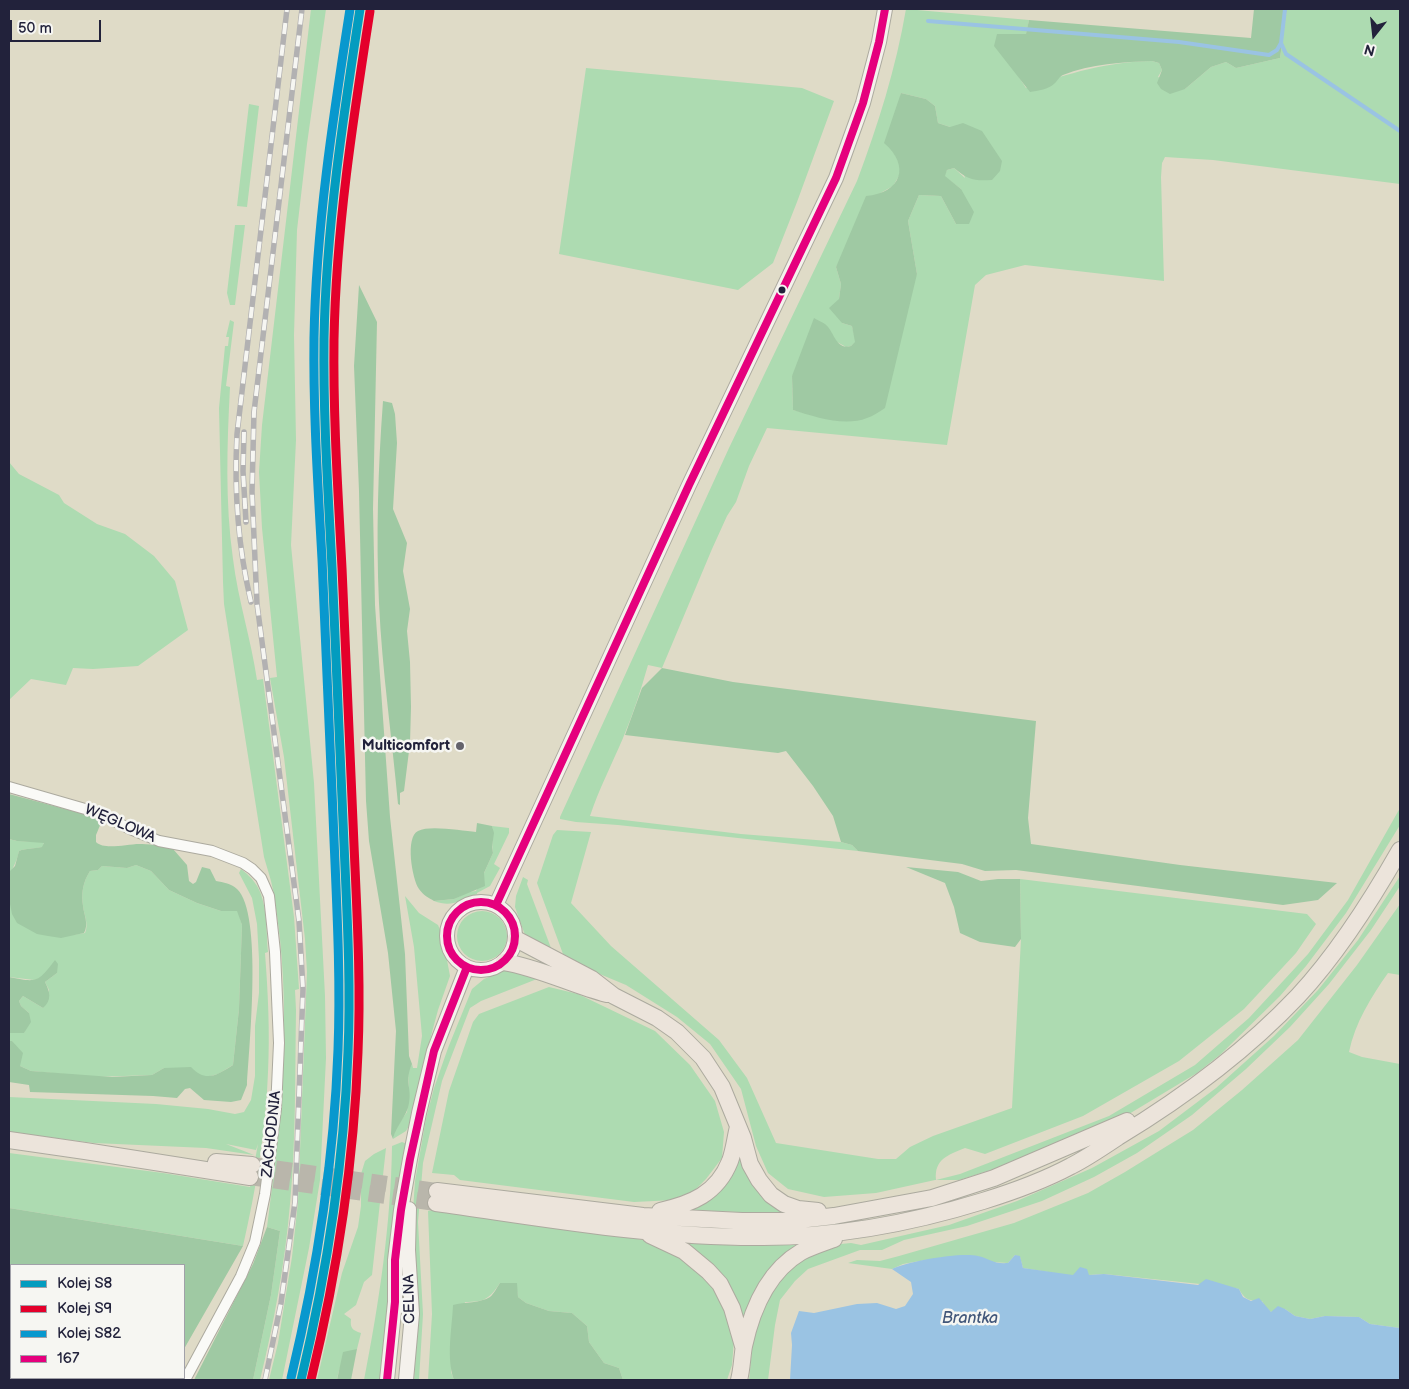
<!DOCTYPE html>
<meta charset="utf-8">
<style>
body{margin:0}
#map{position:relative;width:1409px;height:1389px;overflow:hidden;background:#dfdbc7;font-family:"Balsamiq Sans",sans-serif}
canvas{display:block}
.frame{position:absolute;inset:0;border:10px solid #22223b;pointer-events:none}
.legend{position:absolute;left:10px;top:1264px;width:175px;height:115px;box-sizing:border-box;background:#f6f6f2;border:1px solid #a1a1a9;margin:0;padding:6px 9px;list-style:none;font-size:15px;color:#22223b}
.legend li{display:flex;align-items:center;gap:10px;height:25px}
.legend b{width:25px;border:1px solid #a1a1a9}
.north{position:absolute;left:1349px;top:10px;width:50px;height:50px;-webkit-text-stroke:4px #f6f6f2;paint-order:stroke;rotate:196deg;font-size:14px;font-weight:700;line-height:20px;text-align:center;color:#22223b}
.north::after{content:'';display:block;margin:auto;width:18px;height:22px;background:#22223b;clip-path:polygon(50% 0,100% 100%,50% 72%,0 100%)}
.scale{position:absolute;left:10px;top:20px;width:91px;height:22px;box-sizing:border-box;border:2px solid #22223b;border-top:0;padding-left:6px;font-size:15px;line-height:18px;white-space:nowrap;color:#22223b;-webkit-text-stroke:4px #f6f6f2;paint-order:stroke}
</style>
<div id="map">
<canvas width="1409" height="1389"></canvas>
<div class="frame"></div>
<ul class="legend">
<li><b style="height:6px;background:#039cbf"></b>Kolej S8</li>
<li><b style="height:6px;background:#e4002b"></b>Kolej S9</li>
<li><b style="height:6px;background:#0898ce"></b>Kolej S82</li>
<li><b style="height:6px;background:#e5007d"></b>167</li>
</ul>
<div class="north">N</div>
<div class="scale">50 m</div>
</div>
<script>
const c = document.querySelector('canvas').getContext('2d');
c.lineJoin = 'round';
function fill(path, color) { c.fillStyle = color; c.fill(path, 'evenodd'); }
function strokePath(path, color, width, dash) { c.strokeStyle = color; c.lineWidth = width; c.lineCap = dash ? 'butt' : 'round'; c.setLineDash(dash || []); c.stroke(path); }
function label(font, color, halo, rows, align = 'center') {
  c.font = font + ' "Balsamiq Sans",sans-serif'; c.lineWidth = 5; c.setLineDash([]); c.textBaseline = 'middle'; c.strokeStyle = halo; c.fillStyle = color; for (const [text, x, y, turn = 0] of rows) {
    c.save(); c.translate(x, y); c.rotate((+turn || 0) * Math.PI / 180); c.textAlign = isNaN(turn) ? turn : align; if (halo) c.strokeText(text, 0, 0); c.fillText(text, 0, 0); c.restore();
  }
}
const green = new Path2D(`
 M311 9H326L307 144 297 230 294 335 296 440 291 545 314 783 325 996 326 1058 320 1180 309 1248 282 1380H269L278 1343 292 1257 298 1202 307 972 305 939 284 757 270 678 277 677 262 528 259 472 262 425Z
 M906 9 1029 20 1026 35 997 34 1015 71 1026 88C1070 73 1106 62 1152 61L1159 63 1162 70 1158 77 1185 89 1211 67 1226 62 1236 68 1280 58 1287 9H1400V184L1213 160 1165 157 1162 163 1161 177 1164 281 1025 265 986 275 975 285 947 445 767 428 749 466 736 502 727 516 712 549 662 668 648 665C641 690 633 714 623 738 612 764 599 789 590 816L741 834 841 842 852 845 858 851 618 825 576 822 560 819V817L729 448 857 181C878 125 896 68 906 9ZM901 93 926 99 935 106 938 123 950 127 965 178 954 168 947 170 944 176 961 189 956 224 941 196 919 195 908 221 917 274 832 420 793 410 792 376 837 342 846 347 851 346 856 342 852 326 842 323 839 299 841 284 836 267 877 195 893 186 899 176 901 167 898 158 892 150Z
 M586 68 802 88 834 101 797 202 773 263 738 290 559 254Z
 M249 104 259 106 247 207 237 206Z
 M235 225H245L235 305H230L227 293Z
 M230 320 234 322 226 386 230 387C227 445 225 502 233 559 238 600 251 639 257 680L263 679 294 917 299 989 295 990 296 1010C295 1074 296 1140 290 1204 285 1263 274 1323 260 1380H253L271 1295 280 1231 267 1227C280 1131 290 1036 280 939 278 923 276 906 273 890 271 879 267 868 264 857L224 604 223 582 219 408 225 346H228L229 337H226Z
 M9 462 19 474 59 495 64 503 97 524 125 534 154 556 175 581 188 630 138 666 93 669 73 668 66 685 31 679 9 700Z
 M1400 808V825L1346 913 1306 966 1280 996 1221 1054 1197 1073 1124 1117 1010 1164 959 1180H935L876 1193 824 1197 788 1189 768 1173 756 1146 741 1089 710 1044 677 1017 626 985 578 965 563 954 537 883 553 835 557 830 591 832 571 903 611 946 719 1040 747 1078 776 1143 878 1159H896L910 1147 933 1136 1012 1108 1021 939 1020 879 1307 914 1316 924 1296 953 1244 1009 1179 1061 1083 1116 985 1154 965 1148C948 1155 934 1159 936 1180L960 1174 1109 1116 1195 1065 1249 1018 1308 954 1348 900Z
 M492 826 509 828V833L494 864 500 868 490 886 477 893V894C461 900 452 908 434 901L454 899 468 892 476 891 493 853C491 844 494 835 492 826Z
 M9 839 17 841 44 842 43 847C34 849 26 848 19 851 17 863 10 870 9 882Z
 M136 865 151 871 169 890 197 903 221 911H238L242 925 239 1009 233 1065 218 1074 207 1077 164 1068 152 1075 95 1077 31 1071 20 1066 12 1041H9V1033H24L29 1013 21 1006 19 1001 23 996 43 1008 49 990 45 982 57 973 34 980 9 977V893V899L72 935 85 933C89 924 84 915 83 906 81 893 83 882 90 871L98 870 102 866 127 868Z
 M241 869C246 873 252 878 255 883 268 900 266 932 268 952L265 953C268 993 270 1032 268 1072 266 1131 256 1189 243 1246L9 1208V1153L163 1173 250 1187 258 1144 256 1150 226 1144 254 1155 206 1148 94 1143 9 1132V1097L156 1104 208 1109 235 1114 244 1112 251 1100 255 1076V1026L259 993V959L257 924 252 898 239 873Z
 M1400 876V886L1371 930 1329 984 1290 1027 1246 1069 1192 1115 1137 1153 1094 1177 1042 1201 967 1226 904 1240 882 1250H860L808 1269 795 1281 780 1300 775 1325 768 1380H749L753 1340 766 1296 796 1261 831 1245 851 1243 861 1245 949 1225 1017 1201 1092 1168 1159 1131 1216 1088 1274 1036 1318 990 1358 940Z
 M523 877 528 880 527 884 551 948 549 953 531 943 525 935 515 907 516 896Z
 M405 896 419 913 438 925 441 932V941L447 960 450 976 438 1010 427 1051 410 1124 406 1131 393 1139 395 1129 407 1112 409 1092 408 1072 412 1064 413 1068H417L422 1036 414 947Z
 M1400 904V975L1388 973C1371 997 1355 1023 1349 1052L1362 1057 1400 1064V1328L1370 1324 1359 1317 1325 1316 1310 1319 1295 1316 1285 1309 1271 1312 1266 1308 1262 1301C1250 1301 1245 1300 1239 1289L1229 1287 1104 1274 1073 1276 1023 1268 1020 1257 1015 1255 1008 1263 991 1262 977 1256H953L914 1262 903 1264 892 1269 848 1263 857 1260 880 1261 899 1256 1014 1223 1088 1193 1125 1172 1167 1146 1193 1130 1242 1090 1298 1040 1357 965Z
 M457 936a25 25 0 1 1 50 0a25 25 0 1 1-50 0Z
 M505 970 539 975 537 979 481 1001 470 1008 442 1081 423 1163 418 1222 423 1314 419 1380H414L419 1306 412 1225 415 1181 426 1119 434 1088 448 1048 472 989 484 979Z
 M549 987 578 994 655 1031 690 1065 715 1101 724 1132 722 1158 706 1179 694 1191 675 1200 634 1202 460 1180 454 1175 432 1173 449 1091 473 1022 479 1014Z
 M402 1142 407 1144 381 1380H364C379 1304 391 1223 392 1146Z
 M386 1148 372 1275 364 1282 356 1305 344 1314 351 1319C350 1328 352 1330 361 1333L357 1349C343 1356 339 1367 337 1380H317L342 1273 358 1227 361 1206V1174L365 1161 374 1154Z
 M738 1148C749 1184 754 1190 783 1214L692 1210 715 1196 727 1180Z
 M432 1210 644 1240 672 1249 714 1282 727 1311 734 1340 732 1365 727 1380H623L619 1368 604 1363 589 1342 587 1326 572 1313 549 1311 526 1303 518 1297 516 1283H500C489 1299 485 1302 465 1302L451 1372 454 1380H428L432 1314 428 1211Z
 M685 1242 743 1246 799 1244 745 1318H743L684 1245Z`);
const forest = new Path2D(`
 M1254 9H1287L1280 58 1236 68 1226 62 1211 67 1185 89 1170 94 1161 89 1157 83 1162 70 1159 63 1152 61C1124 62 1090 64 1063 75 1059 77 1058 80 1055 83 1050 89 1037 91 1030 92L994 46 997 34H1026L1029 20 1251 38Z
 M901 93 926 99 935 106 938 123 950 127 963 123 982 131 1002 161 1000 171 992 180C974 181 968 180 954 168L947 170 945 176 961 189 974 212 969 224H956L941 196 919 195 908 221 917 274 885 408C879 412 873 416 867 418 845 427 815 417 793 410L792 376 814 318C817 320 822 322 825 324 835 332 835 350 851 346L855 342 852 326 842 323 829 308 839 299 841 284 836 267 866 196C901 193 911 166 884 143Z
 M359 285 377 322 373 509 375 605 390 817 405 954 409 1056 412 1064C404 1081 412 1088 409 1103 407 1117 396 1125 393 1139L391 1134 396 1031 388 953 369 841 366 801 359 491 354 366Z
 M383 401 392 403 395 414 397 443 393 509 407 543 403 571 410 609 407 631 410 662 411 707 410 743 404 791 400 793V805L398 804C392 737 382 670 379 603 376 535 378 468 383 401Z
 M662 668 733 682 1036 721 1028 818 1031 844 1180 865 1337 883 1318 900 1283 905 1016 870 985 871 962 864 858 851 852 845 841 842 833 816 813 786 786 751 778 753 625 735 642 688Z
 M9 794 99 818 101 823 96 835V842C105 851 129 843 142 844 153 844 163 847 173 849L187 865 189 881 193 884 196 882 202 867 210 869 216 881C223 882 232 884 237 889 263 913 249 1047 247 1085L241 1100 231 1102 204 1100 190 1088 185 1089 177 1098 153 1096 30 1092 29 1085 9 1082V1041H12L23 1053 20 1066 31 1071 112 1077 152 1075 164 1068 191 1067C206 1083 217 1075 233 1065L239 1009 242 925 237 911H221L197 903 169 890 151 871 136 865 127 868 102 866 98 870 90 871C83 882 81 893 83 906 84 915 89 924 84 933L61 938 48 936 37 934 17 923 12 914 9 899 10 871 15 866 19 851C26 848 34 849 42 847L44 843 17 841 9 839Z
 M477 823 492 826 494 833 492 847 493 853 484 873 485 886 454 899 434 901C429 898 423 895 419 889 412 879 405 837 418 831 430 825 462 831 476 832Z
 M906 867 958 872 981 881 998 879H1020L1021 939 1015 947 980 942 960 933 954 907 945 883Z
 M55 960 58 964 57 973 45 982C50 992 52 1000 43 1008L23 996 19 1001 21 1006 29 1013 31 1022 24 1033H9V977C38 983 38 982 55 960Z
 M9 1208 212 1241 243 1246 184 1349V1265H11V1378H171L170 1380H9Z
 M267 1227 280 1231 271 1295 253 1380H194L253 1264Z
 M500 1283H517L518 1297 526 1303 549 1311 572 1313 587 1326 589 1342 604 1363 619 1368 623 1380H454C446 1357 452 1329 453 1305 464 1302 481 1303 490 1297 494 1294 497 1287 500 1283Z
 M357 1349 351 1380H337L343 1352Z`);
const water = new Path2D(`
 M1015 1255 1020 1256 1023 1268 1073 1275 1080 1267 1087 1269 1089 1275 1104 1274 1198 1285 1206 1279 1239 1289 1243 1297 1251 1301 1259 1298 1271 1312 1278 1306 1285 1309 1295 1316 1310 1319 1325 1316 1359 1317 1370 1324 1400 1328V1380H790L792 1345 791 1333 799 1311 814 1313 857 1304 877 1303 896 1309 905 1306 913 1294 911 1282 892 1269C909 1261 960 1252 978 1256 991 1259 992 1264 1008 1263Z`);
const stream = new Path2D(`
 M1285 9 1281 43 1286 54 1400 131
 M928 21 1179 42 1269 55 1277 50 1281 43`);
const primaryTunnel = new Path2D(`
 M252 1165 437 1191
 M250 1177 436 1203`);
const street = new Path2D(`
 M9 787 99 813 130 829 159 841 212 851 243 863 252 869 261 878 269 896 275 952 279 1043 276 1109 265 1194 255 1242 241 1276 185 1380`);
const secondary = new Path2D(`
 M447 936a34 34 0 1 1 68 0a34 34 0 1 1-68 0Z
 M496 905 689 485 836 178 863 103 879 42 885 9
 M387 1380 395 1302V1260L401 1210 410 1159 419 1113 434 1051 467 967
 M406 1380 412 1314 408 1250 409 1209`);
const primary = new Path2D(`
 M516 939 592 979 614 996 657 1018 677 1032 703 1058 722 1087 743 1138 750 1164 759 1180 771 1195 784 1204 798 1209 818 1211
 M504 962C540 968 572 985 607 994
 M9 1140 85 1151 250 1177
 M216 1162 252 1165
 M437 1191 643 1216 742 1221H790L834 1216 932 1198 994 1178 1127 1121
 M436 1203C544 1218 653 1238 763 1237 838 1237 912 1223 983 1201 1012 1192 1043 1181 1071 1166 1087 1158 1103 1147 1118 1137 1184 1097 1245 1052 1298 996 1338 953 1371 901 1400 850
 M660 1211C691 1204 717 1194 730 1161 734 1150 735 1139 738 1127
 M650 1235 684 1251 708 1271 720 1284 732 1308 743 1346
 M739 1380C742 1369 742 1357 744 1346 752 1309 767 1272 801 1252 811 1247 823 1243 834 1239`);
const rail = new Path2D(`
 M244 432 243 471 246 522
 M251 602C238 547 234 490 237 434L287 9
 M265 1380 281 1303 295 1202 303 989 299 921 257 604 252 492 254 412 302 9`);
const bus1 = new Path2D(`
 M447 936a34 34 0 1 1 68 0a34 34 0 1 1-68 0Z
 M496 905 689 485 836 178 863 103 879 42 885 9
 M387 1380 395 1302V1260L401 1210 410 1159 434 1051 467 967`);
const rail1 = new Path2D(`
 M301 1380C327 1272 344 1162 348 1052 351 982 347 913 344 844 340 752 336 660 332 567 328 491 323 415 324 339 326 228 343 118 360 9`);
const rail2 = new Path2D(`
 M311 1380C337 1273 354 1163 358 1052 361 983 357 914 354 845 350 753 346 660 342 568 338 492 333 416 334 340 336 229 353 120 370 11`);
const rail3 = new Path2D(`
 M291 1378C317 1270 334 1160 338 1050 341 972 336 893 333 815 329 730 326 644 322 559 318 486 313 412 314 338 316 227 333 118 350 9`);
const markers = [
 [782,290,4.5,"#22223b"],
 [460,746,5,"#64636c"]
];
const poiNames = [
 ["Multicomfort",450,746]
];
const streetNames = [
 ["WĘGLOWA",120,824,23],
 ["ZACHODNIA",272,1134,-84],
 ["CELNA",410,1299,-91]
];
const waterNames = [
 ["Brantka",970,1319]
];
fill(green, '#addbb1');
fill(forest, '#9fc9a3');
fill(water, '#9ac3e3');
strokePath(stream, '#9ac3e3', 4);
strokePath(primaryTunnel, '#b9b6ab', 16, [16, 8]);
strokePath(street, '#acaa9f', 12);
strokePath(secondary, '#acaa9f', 16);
strokePath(primary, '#acaa9f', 18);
strokePath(street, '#fafaf7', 10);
strokePath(secondary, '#f4f1ec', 14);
strokePath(primary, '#ece4db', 16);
strokePath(rail, '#b2b1b2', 5.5);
strokePath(rail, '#f6f6f2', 4, [11]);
strokePath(bus1, '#e5007d', 8);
strokePath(rail1, '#039cbf', 9);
strokePath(rail2, '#e4002b', 9);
strokePath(rail3, '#0898ce', 9);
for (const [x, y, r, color] of markers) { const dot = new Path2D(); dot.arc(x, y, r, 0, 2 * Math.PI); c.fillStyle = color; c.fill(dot); strokePath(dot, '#f6f6f2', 2); }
label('bold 15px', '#22223b', '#f6f6f2', poiNames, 'right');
label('15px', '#22223b', '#f6f6f2', streetNames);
label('italic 16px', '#42577a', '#f6f6f2', waterNames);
</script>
